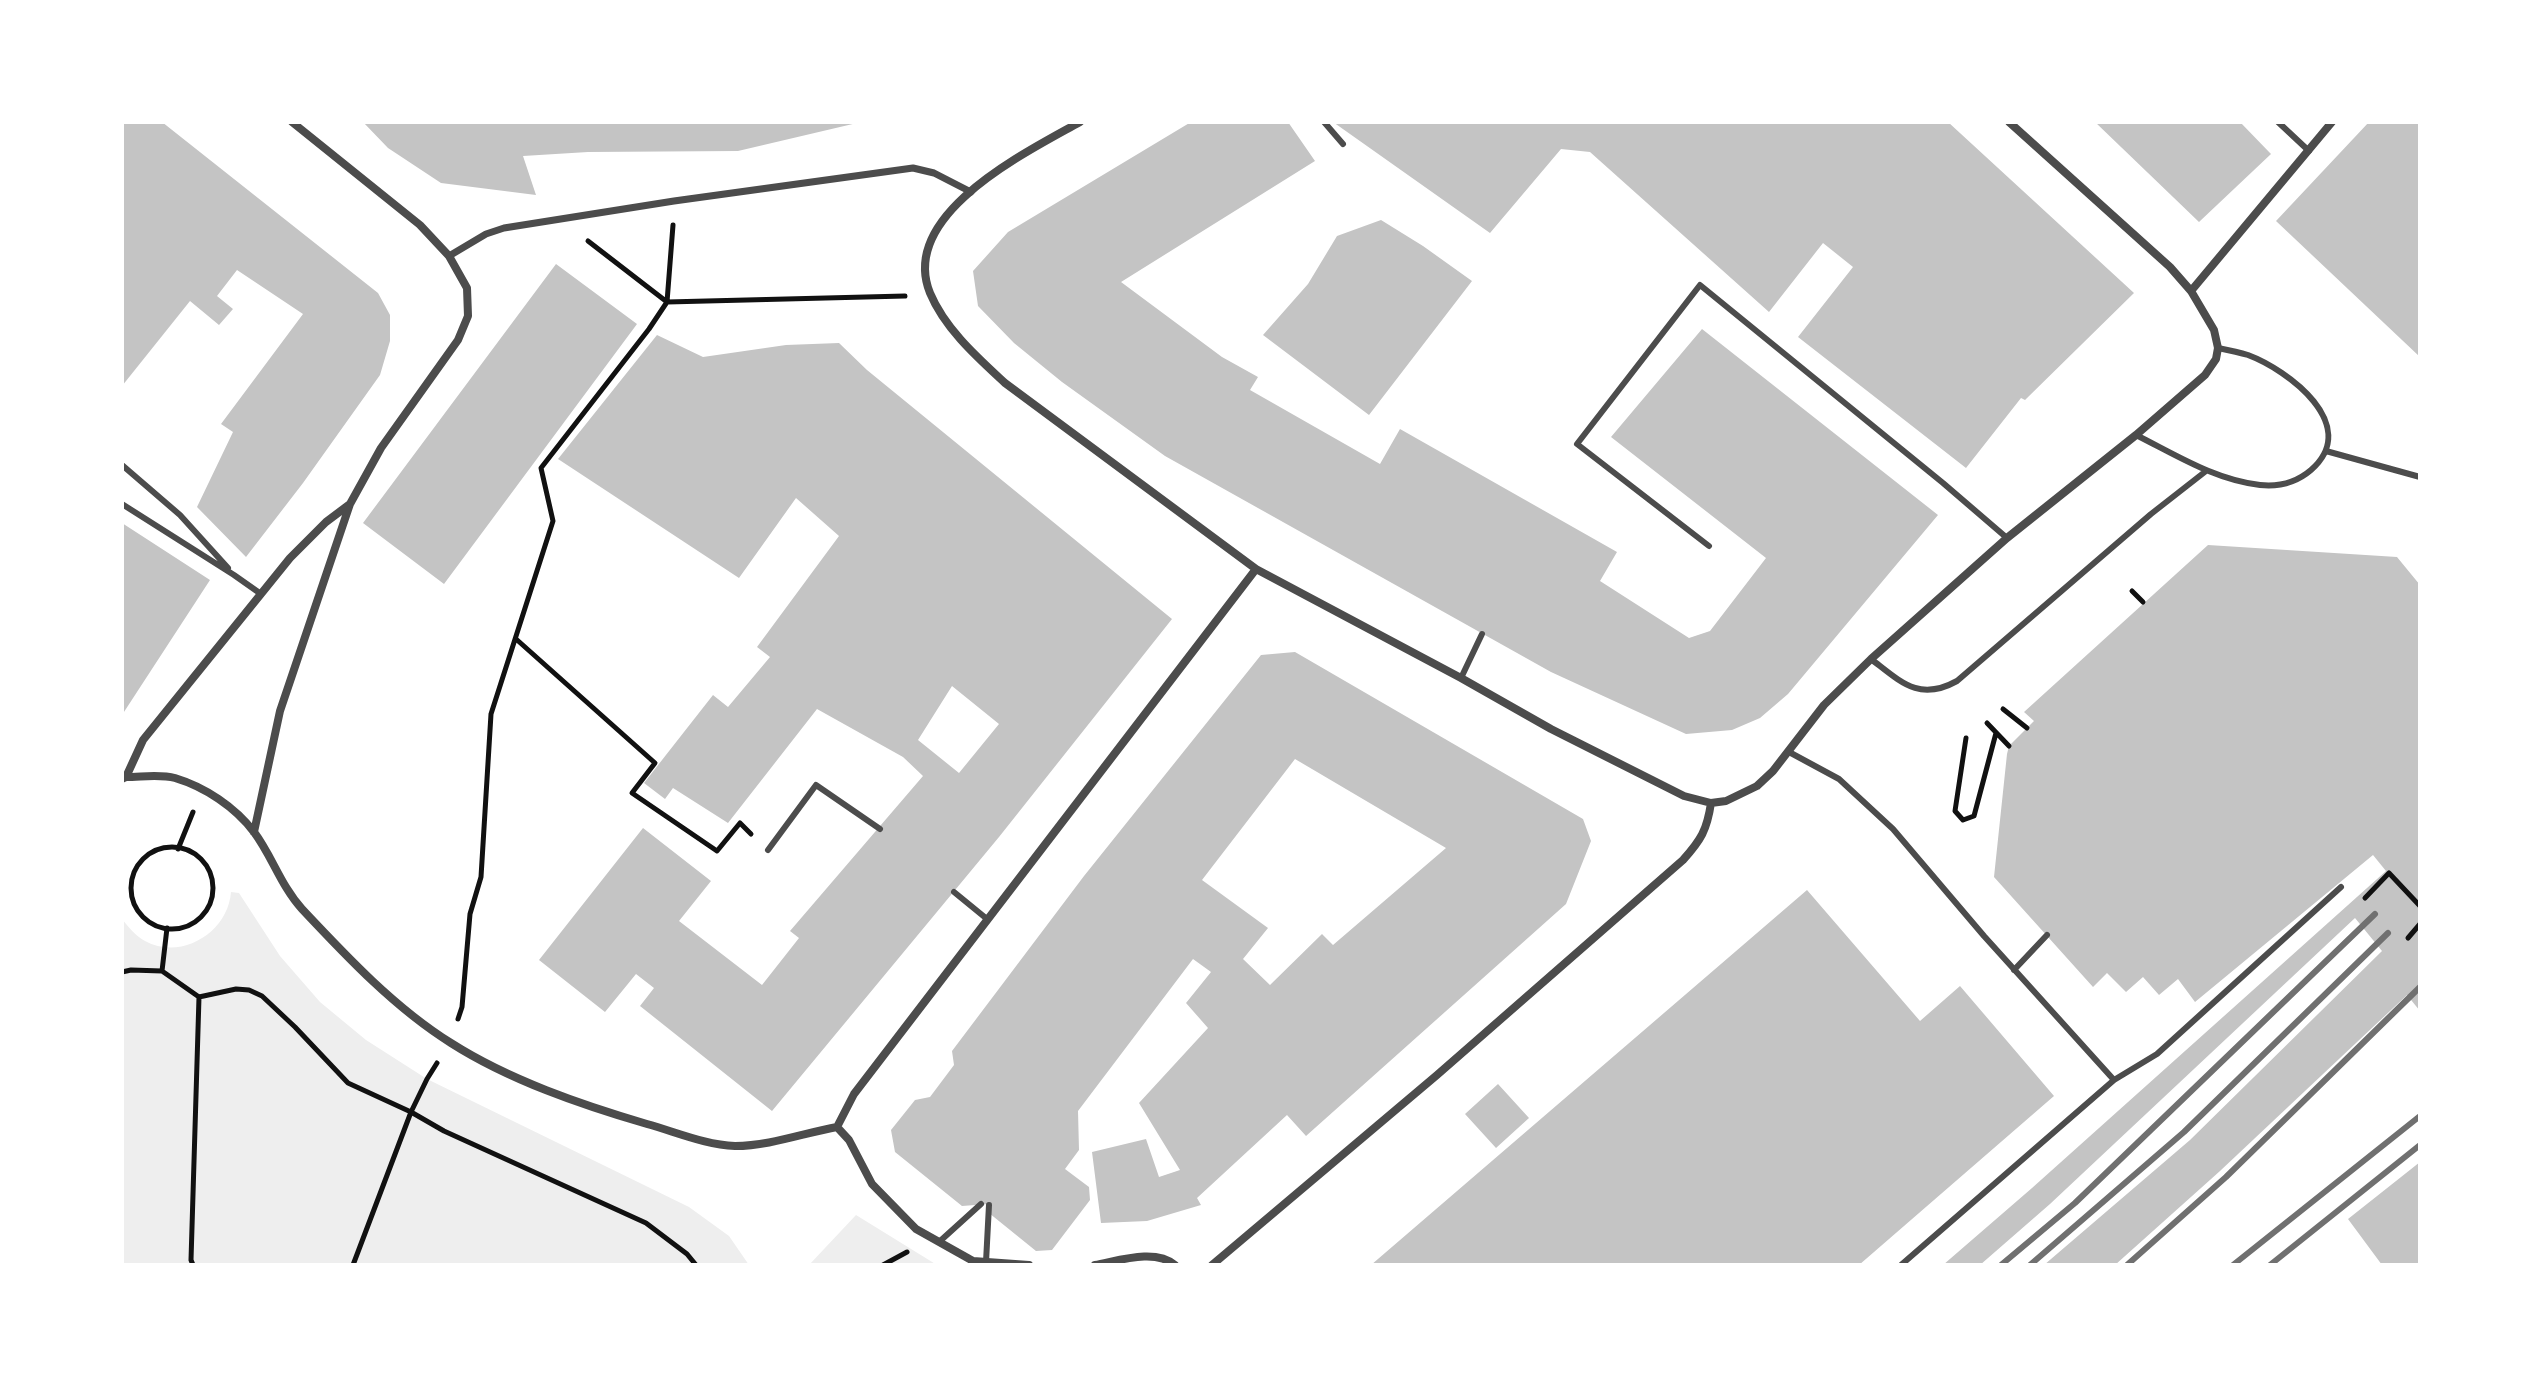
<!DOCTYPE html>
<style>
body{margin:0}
#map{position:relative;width:2542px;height:1387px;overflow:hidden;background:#fff;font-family:"Times New Roman",serif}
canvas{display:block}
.frame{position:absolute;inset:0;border:124px solid #fff;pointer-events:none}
</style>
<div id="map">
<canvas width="2542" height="1387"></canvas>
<div class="frame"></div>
</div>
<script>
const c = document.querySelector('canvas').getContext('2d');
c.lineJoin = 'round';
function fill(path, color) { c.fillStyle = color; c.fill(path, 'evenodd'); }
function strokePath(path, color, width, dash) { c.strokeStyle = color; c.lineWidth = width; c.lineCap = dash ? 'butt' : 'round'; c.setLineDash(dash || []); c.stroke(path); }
const green = new Path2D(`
 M231 892 239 893 280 956 320 1002 366 1040 427 1079 689 1207 729 1236 749 1265H122V919C129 928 136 936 145 941 182 961 228 932 231 892Z
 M856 1215 937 1265H809Z`);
const building = new Path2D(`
 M122 122H162L378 293 390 315V341L380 375 303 483 246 557 197 507 233 432 221 424 303 314 237 270 217 296 233 309 219 325 190 301 122 386Z
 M363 122H857V123L738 151 588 152 523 156 536 195 441 183 388 148Z
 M1191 122H1288L1315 161 1121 282 1222 357 1258 377 1250 390 1380 464 1400 429 1617 552 1600 581 1689 638 1710 631 1766 558 1611 437 1702 329 1938 515 1788 694 1760 718 1732 730 1686 734 1551 672 1165 456 1062 382 1014 343 978 306 973 271 1008 232Z
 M1333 122H1948L2134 293 2025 400 2021 398 1966 468 1798 337 1853 267 1823 243 1769 312 1590 152 1561 149 1490 233Z
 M2095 122H2240L2271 154 2199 222Z
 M2369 122H2420V357L2276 221Z
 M1381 220 1423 246 1472 281 1369 415 1263 335 1308 284 1337 236Z
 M556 264 637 324 444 584 363 523Z
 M657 335 703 357 786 345 839 343 867 370 1172 619 999 837 772 1111 640 1006 654 988 636 974 605 1012 539 960 643 828 711 881 679 921 762 985 799 938 790 931 923 776 903 757 817 709 728 823 673 788 665 799 644 783 713 695 728 707 770 657 757 647 839 536 796 498 739 578 558 459ZM952 686 999 724 959 773 918 740Z
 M122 523 210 580 122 715Z
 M2208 545 2397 557 2420 585V1011L2407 995 2220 1171 2115 1265H2044L2190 1140 2382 951 2355 918 2050 1204 1980 1265H1943L2032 1188 2386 871 2373 855 2195 1002 2178 979 2159 995 2143 977 2126 992 2107 973 2093 987 1994 877 2007 754 2009 746 2034 721 2024 712Z
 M1295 652 1583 819 1591 841 1566 904 1306 1136 1287 1115 1197 1198 1201 1205 1147 1221 1101 1223 1092 1152 1146 1139 1159 1177 1180 1170 1139 1103 1208 1028 1186 1003 1211 972 1193 959 1078 1111 1079 1150 1065 1169 1089 1187 1090 1200 1052 1250 1036 1251 989 1213 988 1204 962 1206 895 1152 891 1130 915 1100 930 1097 954 1065 952 1051 1084 876 1261 655ZM1295 759 1446 848 1333 945 1322 934 1270 985 1243 959 1268 928 1202 880Z
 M1807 890 1920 1021 1960 986 2054 1096 1859 1265H1371Z
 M1498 1084 1529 1118 1496 1148 1465 1114Z
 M2420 1162V1265H2382L2348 1219Z`);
const path = new Path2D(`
 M588 241 667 302 905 296
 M2132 591 2143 602
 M516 639 655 763 632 793 717 851 740 823 751 834
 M2003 709 2027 728
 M1987 723 2009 746
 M1966 738 1955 811 1963 820 1974 816 1996 733
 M131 888a41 41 0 1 1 82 0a41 41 0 1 1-82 0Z
 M178 849 193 812
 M2365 898 2389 873 2420 906
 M2408 938 2420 924
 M162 971 167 928
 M122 972 131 970 162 971 199 997 236 989 249 990 262 996 295 1027 348 1083 411 1112 444 1131 646 1223 687 1254 696 1265
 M458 1019 462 1007 470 914 481 877 491 714 553 521 541 468 649 329 667 302 673 225
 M193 1265 191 1260 199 997
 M353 1265 411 1112 427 1079 437 1063
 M883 1265 907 1252`);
const service = new Path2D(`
 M1324 122 1343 144
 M2278 122 2309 151
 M2136 435C2176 455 2215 480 2260 485 2279 487 2297 482 2311 470 2362 425 2288 370 2248 355 2238 352 2228 350 2218 348
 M2326 451 2420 477
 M122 465 180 515 228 568
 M122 504 234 575 261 594
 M1709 546 1577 444 1700 285 1943 483 2007 538
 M1871 659C1901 682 1919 702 1957 681L2151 514 2206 471
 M1461 678 1482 634
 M1789 752 1839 779 1893 829 1984 936 2114 1080
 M768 850 816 785 880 829
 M954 892 987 919
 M2014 970 2047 935
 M939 1242 981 1204
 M986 1262 989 1205
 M1901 1265 2114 1080 2157 1054 2341 887`);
const pedestrian = new Path2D(`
 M449 256 486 234 504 228 674 201 913 168 934 173 971 192`);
const minor = new Path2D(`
 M1080 122C1027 152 898 214 930 293 945 329 978 358 1005 383L1256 569 1461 678 1551 729 1684 796 1711 803 1726 801 1757 786 1773 771 1824 705 1871 659 2007 538 2136 435 2205 375 2216 359 2218 348 2214 330 2191 291 2170 267 2009 122
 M2191 291 2332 122
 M126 777 143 740 290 558 326 522 350 504
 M122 779 126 777C142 777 160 774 175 778 205 787 235 807 254 832 272 856 281 886 302 909 347 957 395 1008 451 1043 509 1080 582 1105 647 1124 676 1132 706 1145 735 1146 769 1146 804 1133 837 1127
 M254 832 280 711 350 504 381 448 458 340 468 316 467 288 449 256 420 225 292 122
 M837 1127 854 1094 1256 569
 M837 1127 849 1140 872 1184 916 1229 973 1261 1029 1265
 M1095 1265C1118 1261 1155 1248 1175 1265
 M1212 1265 1437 1075 1683 860C1701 840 1707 830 1711 803`);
const rail = new Path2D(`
 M2001 1265 2075 1203 2375 914
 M2030 1265 2184 1132 2388 933
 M2127 1265 2226 1177 2420 987
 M2233 1265 2420 1116
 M2270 1265 2420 1145`);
fill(green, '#eee');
fill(building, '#c4c4c4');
strokePath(path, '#111', 5);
strokePath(service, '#4c4c4c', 6);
strokePath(pedestrian, '#4c4c4c', 7);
strokePath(minor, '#4c4c4c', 8);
strokePath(rail, '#707070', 6);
</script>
